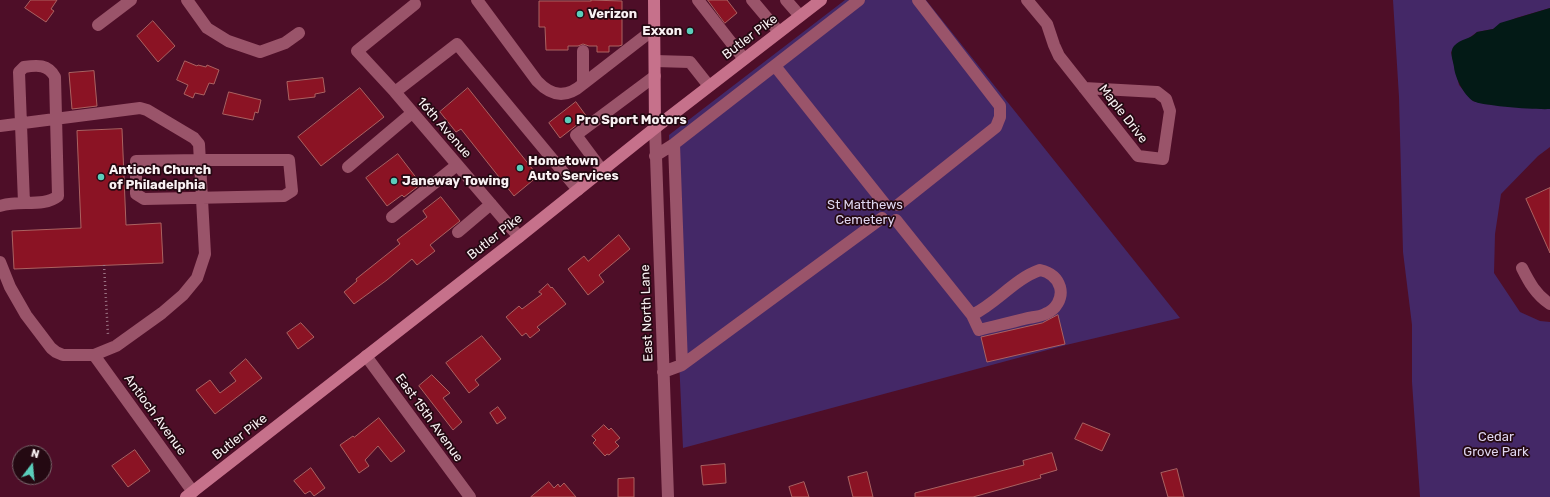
<!DOCTYPE html>
<style>
body{margin:0}
#map{position:relative;width:1550px;height:497px;overflow:hidden;background:#4e0e28;font-family:Rubik,sans-serif}
canvas{display:block}
.north{position:absolute;left:12px;top:445px;width:40px;height:40px;box-sizing:border-box;background:#240912;border:1px solid #79666c;border-radius:50%;rotate:16deg;font-size:11px;font-weight:700;line-height:16px;text-align:center;color:#f9f1f3}
.north::after{content:'';display:block;margin:auto;width:14px;height:18px;background:#5bcebb;clip-path:polygon(50% 0,100% 100%,50% 72%,0 100%)}
</style>
<div id="map">
<canvas width="1550" height="497"></canvas>
<div class="north">N</div>
</div>
<script>
const c = document.querySelector('canvas').getContext('2d');
c.lineJoin = 'round';
function fill(path, color) { c.fillStyle = color; c.fill(path, 'evenodd'); }
function strokePath(path, color, width, dash) { c.strokeStyle = color; c.lineWidth = width; c.lineCap = dash ? 'butt' : 'round'; c.setLineDash(dash || []); c.stroke(path); }
function label(font, color, halo, rows, align = 'center') {
  c.font = font + ' Rubik,sans-serif'; c.lineWidth = 3.5; c.setLineDash([]); c.textBaseline = 'middle'; c.strokeStyle = halo; c.fillStyle = color; for (const [text, x, y, turn = 0] of rows) {
    c.save(); c.translate(x, y); c.rotate((+turn || 0) * Math.PI / 180); c.textAlign = isNaN(turn) ? turn : align; if (halo) c.strokeText(text, 0, 0); c.fillText(text, 0, 0); c.restore();
  }
}
const green = new Path2D(`
 M845 0H926L1180 318 1066 345 683 448 669 135Z
 M1393 0H1550V8L1516 18 1493 29 1477 32 1451 52 1459 85 1473 101 1486 104 1550 109V147L1538 156 1501 194 1495 234 1494 273 1520 312 1540 321 1550 322V497H1420L1412 382V325L1403 252 1399 97Z`);
const water = new Path2D(`
 M1550 8V109C1538 110 1482 106 1473 101 1464 95 1455 78 1454 67 1453 60 1449 52 1454 46 1460 39 1471 39 1477 32L1493 29 1500 23Z`);
const building = new Path2D(`
 M31 0H57L51 9 54 11 46 22 25 8Z
 M591 0 622 1V45L619 46H609V52H597V46H589L583 44 578 46H568V50H546L545 27H539V1H591Z
 M708 0H727L737 13 725 23Z
 M153 21 175 46 158 62 137 36Z
 M185 61 197 66 198 65 206 67 207 65 219 70 214 84 209 83 204 95 195 93 193 98 184 94 188 85 177 80Z
 M94 71 97 106 72 109 69 73Z
 M323 78 325 92 315 94V97L289 100 287 82Z
 M360 88 384 117 321 166 298 137Z
 M468 88 538 176 514 196 461 129 456 132 440 112Z
 M229 92 261 100 258 113 255 112 253 120 223 114Z
 M576 102 587 117 560 138 549 123Z
 M122 129 126 225 161 223 163 263 14 269 12 231 81 228 77 131Z
 M398 154 421 184 404 197 402 195 387 206 366 178Z
 M1550 188V253L1526 199Z
 M441 197 460 221 430 245 435 251 417 265 412 259 387 280 354 304 344 292 357 281 356 279 400 244 397 240 427 217 423 211Z
 M619 235 630 249 599 275 604 282 588 295 568 269 584 256 588 261Z
 M548 284 551 288 552 287 566 304 537 327 540 330 530 338 526 333 522 336 506 317 519 306 522 309 542 294 539 292Z
 M1058 315 1065 344 987 362 981 337 1042 323Z
 M301 323 314 337 298 349 287 333Z
 M482 336 501 359 475 380 479 385 469 393 446 363Z
 M246 359 262 378 215 414 196 390 210 380 220 393 236 381 230 373Z
 M432 375 450 393 443 398 462 422 453 430 419 386Z
 M498 407 506 418 497 424 490 413Z
 M379 418 405 451 391 462 378 446 365 460 369 466 359 473 340 445 353 436 354 437Z
 M1083 423 1110 434 1102 451 1075 439Z
 M604 425 609 430 611 428 620 438 615 442 619 446 609 455 607 454 605 456 593 443 596 440 592 436Z
 M135 450 150 471 128 487 112 466Z
 M1052 453 1057 470 1040 475 1041 478 973 497H915V493L1024 465 1023 461Z
 M725 464 726 483 703 485 701 466Z
 M311 468 325 488 314 496 310 491 305 494 294 481Z
 M1177 469 1184 497H1168L1161 473Z
 M867 472 873 497H853L848 477Z
 M634 478V497H618V479Z
 M549 482 554 488 558 484 560 487 564 483 576 497H531Z
 M804 482 809 497H792L789 487Z`);
const path = new Path2D(`
 M104 265 108 335`);
const minor = new Path2D(`
 M187 0 207 28 228 41 260 52 285 43 299 33
 M477 0 537 81C552 97 567 98 583 84V51
 M698 0 744 59
 M752 0 779 32
 M786 0 800 16
 M1027 0 1047 24 1054 45 1059 56 1138 156 1163 159 1170 111 1166 99 1157 92 1084 88
 M415 4 357 51 395 92 519 237
 M98 25 131 0
 M655 61 690 62 709 86
 M775 66 884 203
 M583 84 654 29
 M395 92 457 44 578 190
 M0 126 140 108 147 110 194 138 199 144 205 254 197 278 183 295 162 313 116 346 94 355H63L56 352 51 348 26 315 10 287 0 262
 M655 128 668 497
 M674 144 682 365
 M655 156 674 144 859 0
 M200 160H289L292 191 284 196 144 199 136 194V161Z
 M348 167 412 113
 M602 170 576 135 655 76
 M898 205 996 127 1000 117V106L918 0
 M0 206C18 199 43 208 58 196L55 77C48 64 37 65 24 67L19 72 24 203
 M392 217 457 165
 M896 220 972 315 979 330C994 326 1009 323 1024 319 1031 317 1039 317 1045 314 1056 310 1063 298 1060 287 1057 277 1049 272 1040 270 1014 279 997 303 972 315
 M458 232 491 204
 M1522 268C1529 282 1536 295 1550 304
 M94 355 193 492
 M366 356 470 497
 M663 372 682 365 882 218`);
const major = new Path2D(`
 M654 0 655 128
 M186 497 519 237 655 128 821 0`);
const markers = [
 [580,14,4,"#5bcebb"],
 [690,31,4,"#5bcebb"],
 [568,120,4,"#5bcebb"],
 [520,168,4,"#5bcebb"],
 [101,177,4,"#5bcebb"],
 [394,181,4,"#5bcebb"]
];
const poiNames = [
 ["Verizon",588,14],
 ["Exxon",682,31,"right"],
 ["Pro Sport Motors",576,120],
 ["Hometown",528,161],
 ["Auto Services",528,176],
 ["Antioch Church",109,170],
 ["of Philadelphia",109,185],
 ["Janeway Towing",402,181]
];
const streetNames = [
 ["Butler Pike",750,37,-37],
 ["Maple Drive",1123,114,52],
 ["16th Avenue",444,128,49],
 ["Butler Pike",495,237,-38],
 ["East North Lane",647,313,-92],
 ["Antioch Avenue",155,415,54],
 ["East 15th Avenue",429,418,54],
 ["Butler Pike",240,437,-38]
];
const parkNames = [
 ["St Matthews",865,205],
 ["Cemetery",865,220],
 ["Cedar",1496,437],
 ["Grove Park",1496,452]
];
fill(green, '#442867');
fill(water, '#031a16');
fill(building, '#8b1324');
strokePath(building, '#ab6261', 1);
strokePath(path, '#9a7383', 2.5, [1, 3]);
strokePath(minor, '#9a546a', 12);
strokePath(major, '#c6718b', 12);
for (const [x, y, r, color] of markers) { const dot = new Path2D(); dot.arc(x, y, r, 0, 2 * Math.PI); c.fillStyle = color; c.fill(dot); strokePath(dot, '#240912', 1.5); }
label('bold 13px', '#f9f1f3', '#240912', poiNames, 'left');
label('13px', '#f9f1f3', '#240912', streetNames);
label('13px', '#dfd6f0', '#240912', parkNames);
</script>
